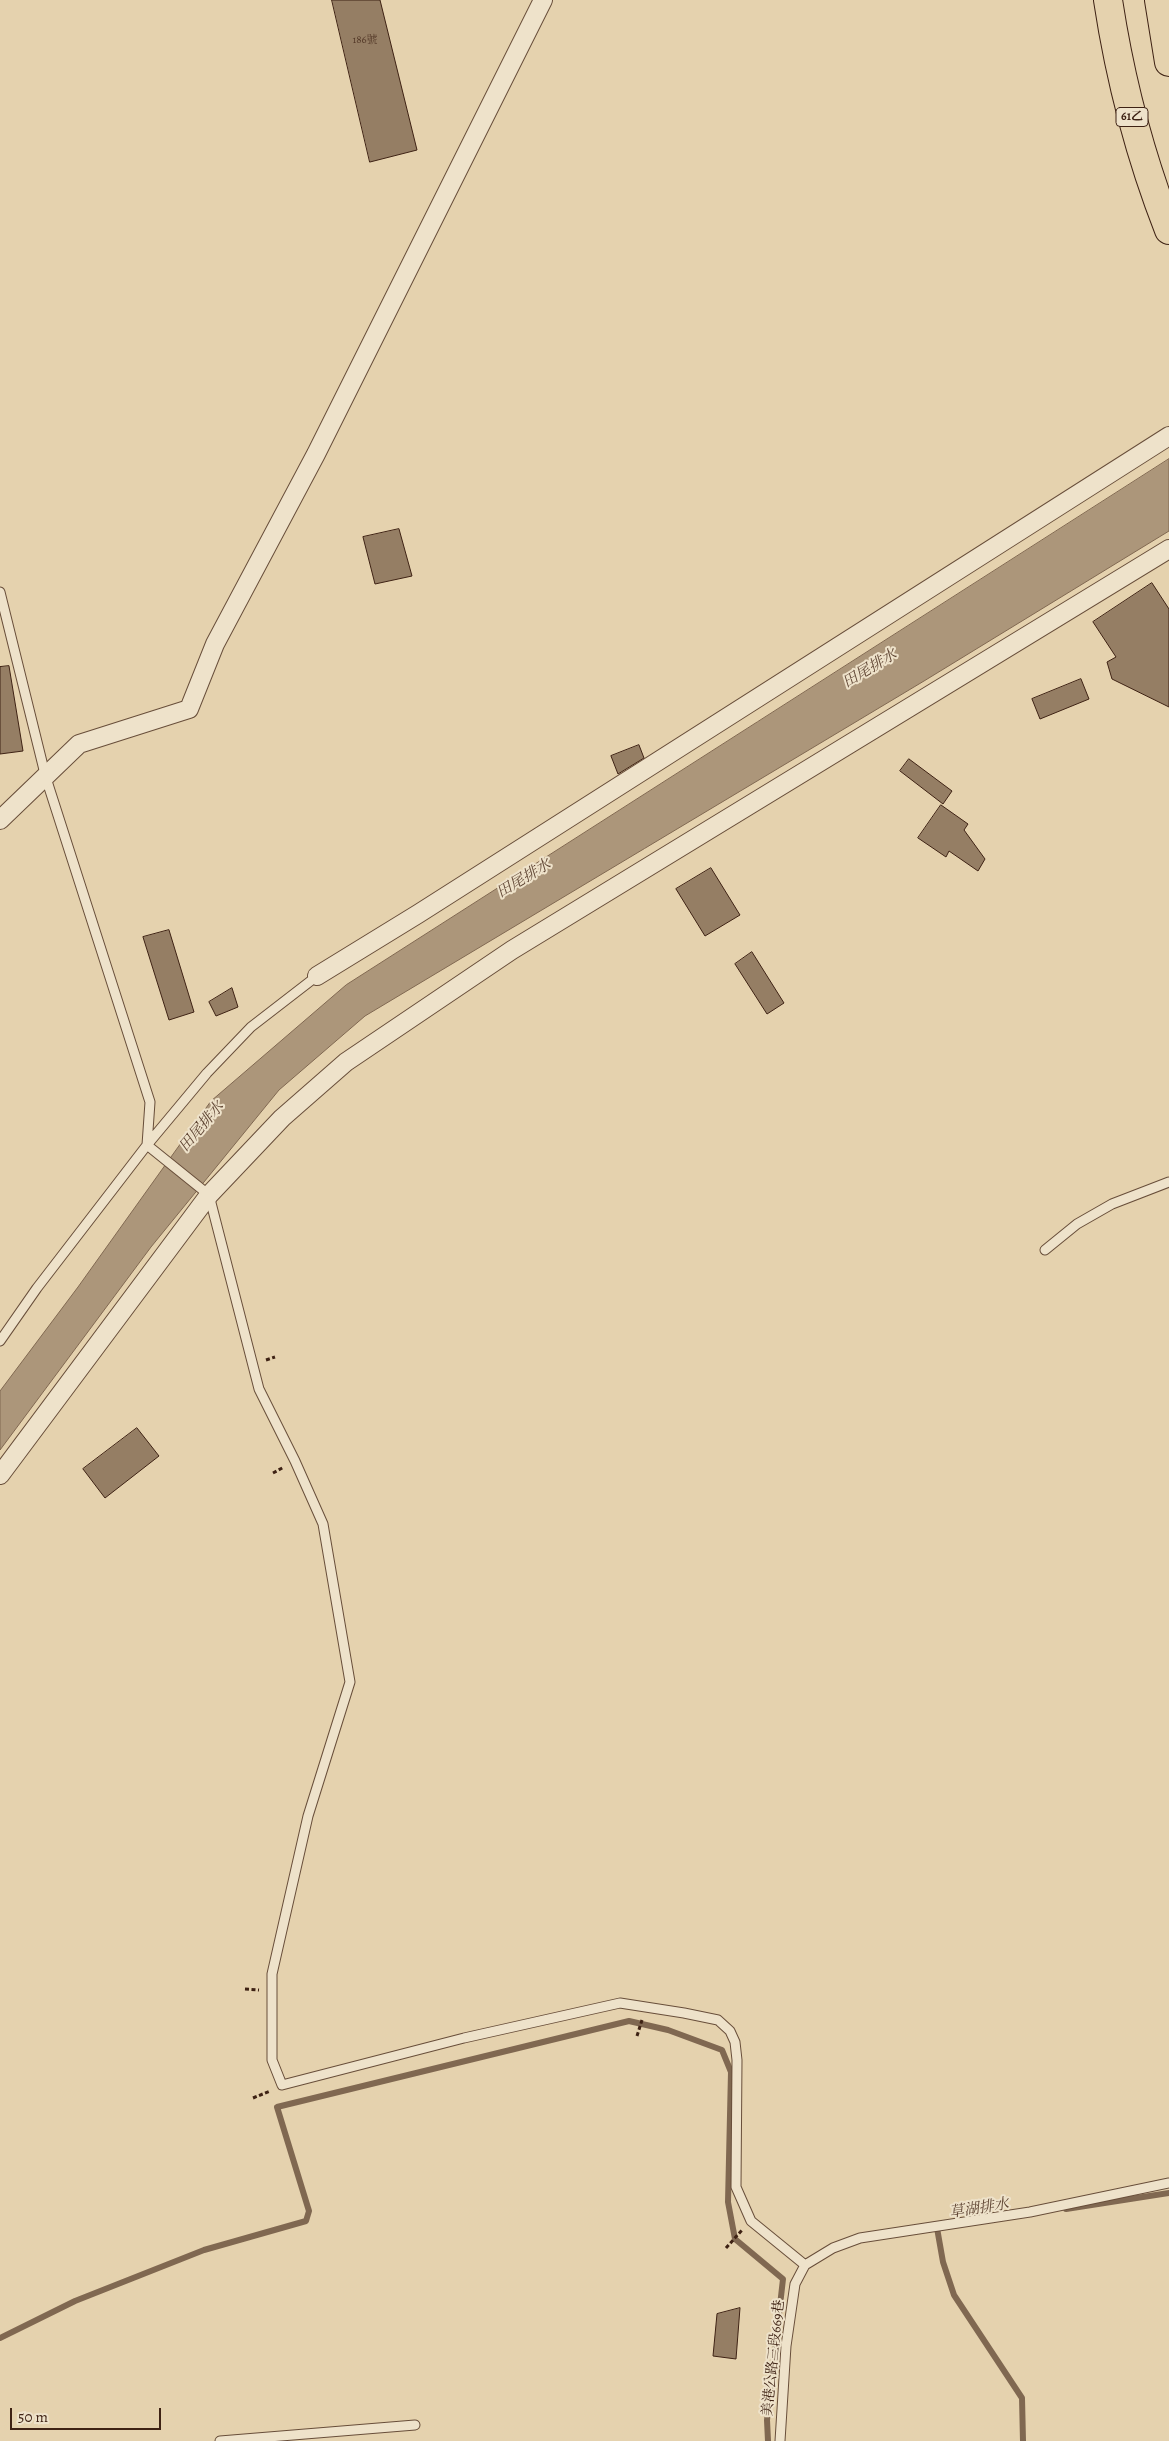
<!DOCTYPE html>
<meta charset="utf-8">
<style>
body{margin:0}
#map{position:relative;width:1169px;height:2441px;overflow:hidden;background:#e5d2ae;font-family:Alegreya,serif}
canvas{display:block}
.scale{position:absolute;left:10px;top:2408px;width:151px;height:22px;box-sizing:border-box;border:2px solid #3e2214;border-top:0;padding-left:6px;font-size:15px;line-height:18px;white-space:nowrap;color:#3e2214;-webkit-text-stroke:4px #eee2ca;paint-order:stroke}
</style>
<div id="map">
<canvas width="1169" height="2441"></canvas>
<div class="scale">50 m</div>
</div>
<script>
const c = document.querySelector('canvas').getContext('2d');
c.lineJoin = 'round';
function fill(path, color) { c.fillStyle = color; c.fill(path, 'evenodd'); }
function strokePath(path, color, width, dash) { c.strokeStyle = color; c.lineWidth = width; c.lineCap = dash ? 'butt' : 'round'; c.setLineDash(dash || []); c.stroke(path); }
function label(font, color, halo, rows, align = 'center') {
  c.font = font + ' Alegreya,"Noto Serif TC",serif'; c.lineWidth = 4; c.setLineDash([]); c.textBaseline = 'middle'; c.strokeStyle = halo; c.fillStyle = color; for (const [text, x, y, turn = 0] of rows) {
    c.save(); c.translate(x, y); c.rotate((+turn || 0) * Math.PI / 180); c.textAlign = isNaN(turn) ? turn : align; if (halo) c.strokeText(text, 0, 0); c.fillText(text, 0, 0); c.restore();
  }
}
const water = new Path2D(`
 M1169 459V531L924 681 365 1016 279 1090 151 1247 0 1450V1391L78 1287 211 1101 346 985Z`);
const stream = new Path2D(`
 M1066 2209 1169 2193
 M942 2227 937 2228 943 2262 954 2295 1022 2398 1023 2441
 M0 2338 75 2301 204 2250 306 2221 309 2211 277 2107 629 2021 668 2030 722 2050 731 2072 728 2202 735 2239 783 2279 767 2420 768 2441`);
const building = new Path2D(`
 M332 0H380L417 150 370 162Z
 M399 529 412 576 375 584 363 537Z
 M1152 583 1169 609V707L1112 679 1107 662 1116 657 1093 622Z
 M9 666 23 751 0 754V667Z
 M1081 679 1089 699 1040 719 1032 699Z
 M639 745 644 758 618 774 611 756Z
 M909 759 952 791 943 804 900 771Z
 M941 805 968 824 964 830 985 859 978 871 949 851 946 857 918 838Z
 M711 868 740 915 705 936 676 889Z
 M169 930 194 1012 169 1020 143 937Z
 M752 952 784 1003 767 1014 735 964Z
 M232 988 238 1007 216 1016 209 1002Z
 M137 1428 159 1456 105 1498 83 1469Z
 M740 2308 736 2359 713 2356 717 2314Z`);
const path = new Path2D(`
 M266 1360 275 1357
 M273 1473 284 1467
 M245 1989 259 1990
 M637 2036 642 2020
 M253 2098 270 2091
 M726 2248 742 2230`);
const service = new Path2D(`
 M0 592 46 778 150 1102 147 1145 209 1195 259 1389 295 1461 323 1524 350 1682 308 1816 272 1974V2060L282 2085 464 2038 620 2003 684 2013 718 2020 730 2031 735 2042 737 2060 736 2187 751 2221 805 2265
 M1045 1250 1077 1224 1112 1204 1169 1182
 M0 1341 37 1288 147 1145 207 1073 251 1027 317 976
 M220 2441 415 2425
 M780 2441 786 2346 795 2284 805 2265 833 2248 860 2238 1030 2212 1169 2183`);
const minor = new Path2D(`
 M0 820 79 744 189 709 215 644 316 454 543 0
 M317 976 418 914 1169 436
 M0 1475 209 1195 282 1118 346 1062 512 950 1169 549`);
const primary = new Path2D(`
 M1108 0C1120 79 1140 156 1169 230
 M1159 0 1169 62`);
const numberNames = [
 ["186號",365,40]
];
const shields = [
 [1132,117,32]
];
const shieldNames = [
 ["61乙",1132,117]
];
const streetNames = [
 ["美港公路三段669巷",774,2358,-84]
];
const waterNames = [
 ["田尾排水",870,669,-31],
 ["田尾排水",524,879,-31],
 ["田尾排水",202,1127,-50],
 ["草湖排水",979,2209,-9]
];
fill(water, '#ac967a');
strokePath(water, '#806851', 1);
strokePath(stream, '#806851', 6);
fill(building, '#957e64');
strokePath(building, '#3e2214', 1);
strokePath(service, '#684e3a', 11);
strokePath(minor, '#684e3a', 20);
strokePath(primary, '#3e2214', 30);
strokePath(path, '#3e2214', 3, [4, 2.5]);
strokePath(service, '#eee2ca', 9);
strokePath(minor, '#eee2ca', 18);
strokePath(primary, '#e5d2ae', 28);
label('11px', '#543928', null, numberNames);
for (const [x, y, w] of shields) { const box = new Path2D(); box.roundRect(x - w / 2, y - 9.5, w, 19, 4); c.fillStyle = '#eee2ca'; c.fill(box); strokePath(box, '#3e2214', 1); }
label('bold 12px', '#3e2214', null, shieldNames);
label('14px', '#3e2214', '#eee2ca', streetNames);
label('italic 15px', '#5f4533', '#eee2ca', waterNames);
</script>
